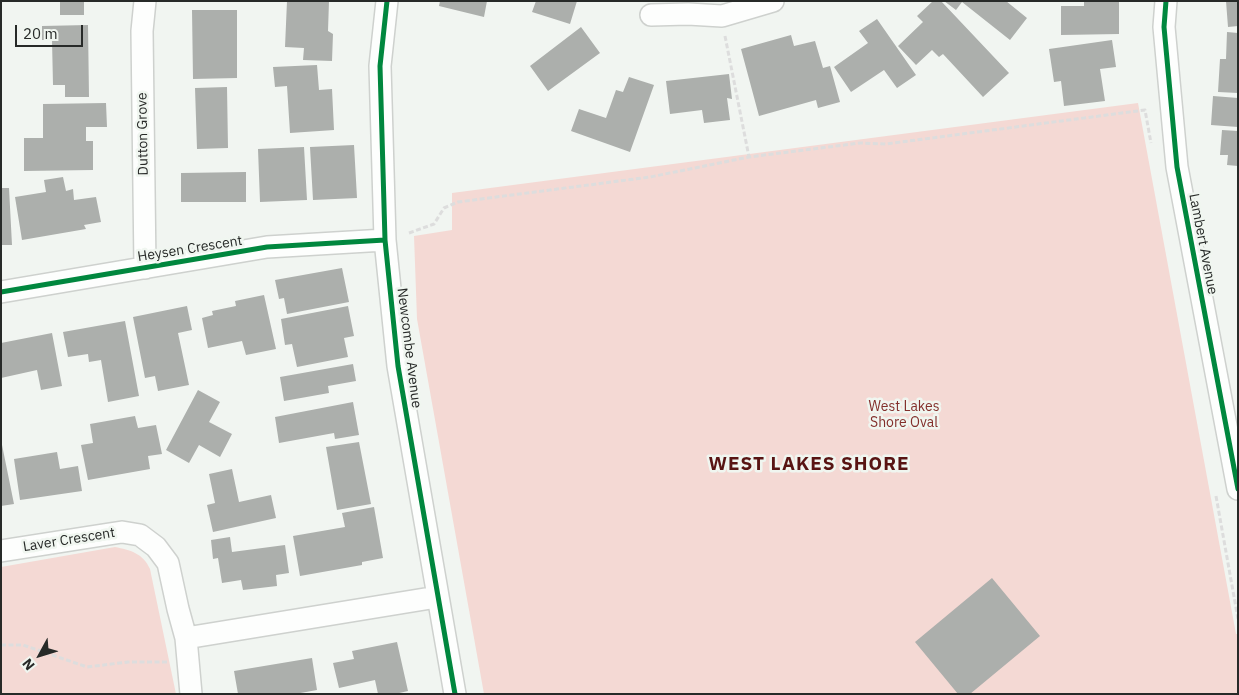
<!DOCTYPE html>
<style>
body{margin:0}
#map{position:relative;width:1239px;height:695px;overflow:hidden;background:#f1f5f1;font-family:"IBM Plex Sans",sans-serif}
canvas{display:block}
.frame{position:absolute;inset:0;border:2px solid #272a28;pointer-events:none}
.north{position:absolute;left:15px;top:630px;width:50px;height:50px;-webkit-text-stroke:4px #f0f6f0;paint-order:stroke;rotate:231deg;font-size:14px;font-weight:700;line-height:20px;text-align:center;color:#272a28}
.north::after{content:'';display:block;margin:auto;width:18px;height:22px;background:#272a28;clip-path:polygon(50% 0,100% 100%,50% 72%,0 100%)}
.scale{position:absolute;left:15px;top:25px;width:68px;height:22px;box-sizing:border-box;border:2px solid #272a28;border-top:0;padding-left:6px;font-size:15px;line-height:18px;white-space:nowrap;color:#272a28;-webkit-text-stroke:4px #f0f6f0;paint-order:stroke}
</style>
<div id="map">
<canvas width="1239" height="695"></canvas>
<div class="frame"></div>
<div class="north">N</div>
<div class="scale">20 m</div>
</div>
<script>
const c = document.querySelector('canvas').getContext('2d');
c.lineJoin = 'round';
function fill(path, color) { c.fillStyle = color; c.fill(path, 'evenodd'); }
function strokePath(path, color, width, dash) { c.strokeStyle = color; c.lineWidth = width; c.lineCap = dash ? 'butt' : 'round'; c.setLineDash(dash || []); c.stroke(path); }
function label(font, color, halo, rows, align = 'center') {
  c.font = font + ' "IBM Plex Sans",sans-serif'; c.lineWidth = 5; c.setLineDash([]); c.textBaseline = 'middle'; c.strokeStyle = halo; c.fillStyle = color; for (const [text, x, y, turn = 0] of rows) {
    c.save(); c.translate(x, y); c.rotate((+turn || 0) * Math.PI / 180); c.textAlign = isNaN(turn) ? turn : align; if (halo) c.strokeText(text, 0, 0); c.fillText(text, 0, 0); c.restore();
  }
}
const green = new Path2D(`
 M1138 103 1236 634H1238V694H484L417 319 414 236 452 230V193Z
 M115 547C130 550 143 553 150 569L176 694H1V567Z`);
const building = new Path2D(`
 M60 1H84V15H60Z
 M287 1H329L328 31 333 34 332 61 303 60 304 48 285 47Z
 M440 1H487L484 17 439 6Z
 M536 1H577L570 24 532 12Z
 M933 1H941L1009 73 983 97 943 54 939 57 932 50 916 65 898 46 923 22 917 16Z
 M944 1H1006L1027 18 1010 40 962 2 956 10Z
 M1084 1H1119V34L1061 35V6H1084Z
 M1226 1H1238V26L1228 27Z
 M192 10H237V78L193 79Z
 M877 19 916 75 897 88 884 70 851 92 834 67 868 43 859 31Z
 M88 25 89 97H65V85H53L52 40H42V26Z
 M581 27 600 53 548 91 530 66Z
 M1227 32 1238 33V93L1218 92 1220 59H1226Z
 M791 35 794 46 815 41 823 68 830 66 840 102 818 108 816 100 759 116 741 49Z
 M1112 40 1116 67 1100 69 1105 101 1064 106 1061 81 1054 82 1049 49Z
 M317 65 319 90 332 89 334 130 290 133 287 86 275 87 273 67Z
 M729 74 732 99 727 98 730 120 704 123 702 110 670 114 666 81Z
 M629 77 654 85 630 152 571 131 579 109 606 118 616 90 623 92Z
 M227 87 228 148 197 149 195 88Z
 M1213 96 1238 98V127L1211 125Z
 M106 103 107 127H86V141H93V170L24 171V138H43V104Z
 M1222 130 1238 131V166L1227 165 1228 155H1220Z
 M354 145 357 198 313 200 310 147Z
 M304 147 307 200 260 202 258 149Z
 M246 172V202H181V173Z
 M63 177 66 191 73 189 74 200 96 197 101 222 84 225 86 229 22 240 15 197 46 192 44 180Z
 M1 188H9L12 245H1Z
 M342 268 349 302 287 314 284 298 279 299 275 280Z
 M264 295 276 349 246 355 242 341 208 348 202 318 213 315 212 311 236 306 235 301Z
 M187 306 192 330 178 333 189 385 158 391 155 376 145 378 133 317Z
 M348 306 354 336 344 338 348 357 297 367 292 344 285 345 281 319Z
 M125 321 139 396 108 402 101 360 89 362 88 354 68 357 63 332Z
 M52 333 62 386 41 390 37 370 1 378V343Z
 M353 364 356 381 328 386 329 393 284 401 280 377Z
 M198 390 220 402 209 422 232 434 220 457 199 445 189 463 166 450Z
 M353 402 359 435 335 439 334 433 279 443 275 417Z
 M135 416 138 428 156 425 162 454 148 456 150 469 88 480 81 445 93 443 90 424Z
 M1 440 14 504 1 506Z
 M359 442 371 504 337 510 326 447Z
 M57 452 60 469 78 466 82 491 20 500 14 459Z
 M232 469 239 502 271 495 276 518 213 532 207 505 215 503 209 474Z
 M374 507 383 558 362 562V565L300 576 293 536 345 527 342 513Z
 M230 537 232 552 285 545 289 573 276 575 277 586 243 590 241 580 222 583 218 558 213 559 211 540Z
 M992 578 1040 636 970 694H958L915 642Z
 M397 642 408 691 395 694H378L375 680 339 688 333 663 354 659 352 651Z
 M312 658 317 690 295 694H238L234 671Z`);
const path = new Path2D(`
 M725 36 749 157
 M409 233 434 224 444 208 458 202 650 177 749 157 860 143 886 144 1145 110 1151 143
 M1216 496 1238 619
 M1 645H23L87 667 128 662H167`);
const street = new Path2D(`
 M145 1 142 31 145 268
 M387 1 380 66 385 240 398 366 455 694
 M1166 1 1164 27 1177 167 1238 489
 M651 15 688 14 722 16 773 1
 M1 292 267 247 385 240
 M1 551 122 532 140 535 156 547 168 563 178 609 186 638 191 694
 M186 638 437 597`);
const cycleway = new Path2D(`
 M387 1 380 66 385 240 398 366 455 694
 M1166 1 1164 27 1177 167 1238 489
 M1 292 267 247 385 240`);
const streetNames = [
 ["Dutton Grove",143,134,-91],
 ["Lambert Avenue",1203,244,79],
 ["Heysen Crescent",190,249,-9],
 ["Newcombe Avenue",409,348,83],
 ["Laver Crescent",69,540,-9]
];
const parkNames = [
 ["West Lakes",904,407],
 ["Shore Oval",904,423]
];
const districtNames = [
 ["WEST LAKES SHORE",809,465]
];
fill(green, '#f4d9d4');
fill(building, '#acafac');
strokePath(street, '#ced1ce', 24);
strokePath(path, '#ddd', 3, [5, 2.5]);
strokePath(street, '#fdfefd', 21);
strokePath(cycleway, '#00873e', 5);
label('14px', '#272a28', '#f0f6f0', streetNames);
label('14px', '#832f2b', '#f0f6f0', parkNames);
c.letterSpacing = '1px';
label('bold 19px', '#581413', '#f0f6f0', districtNames);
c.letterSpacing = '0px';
</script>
